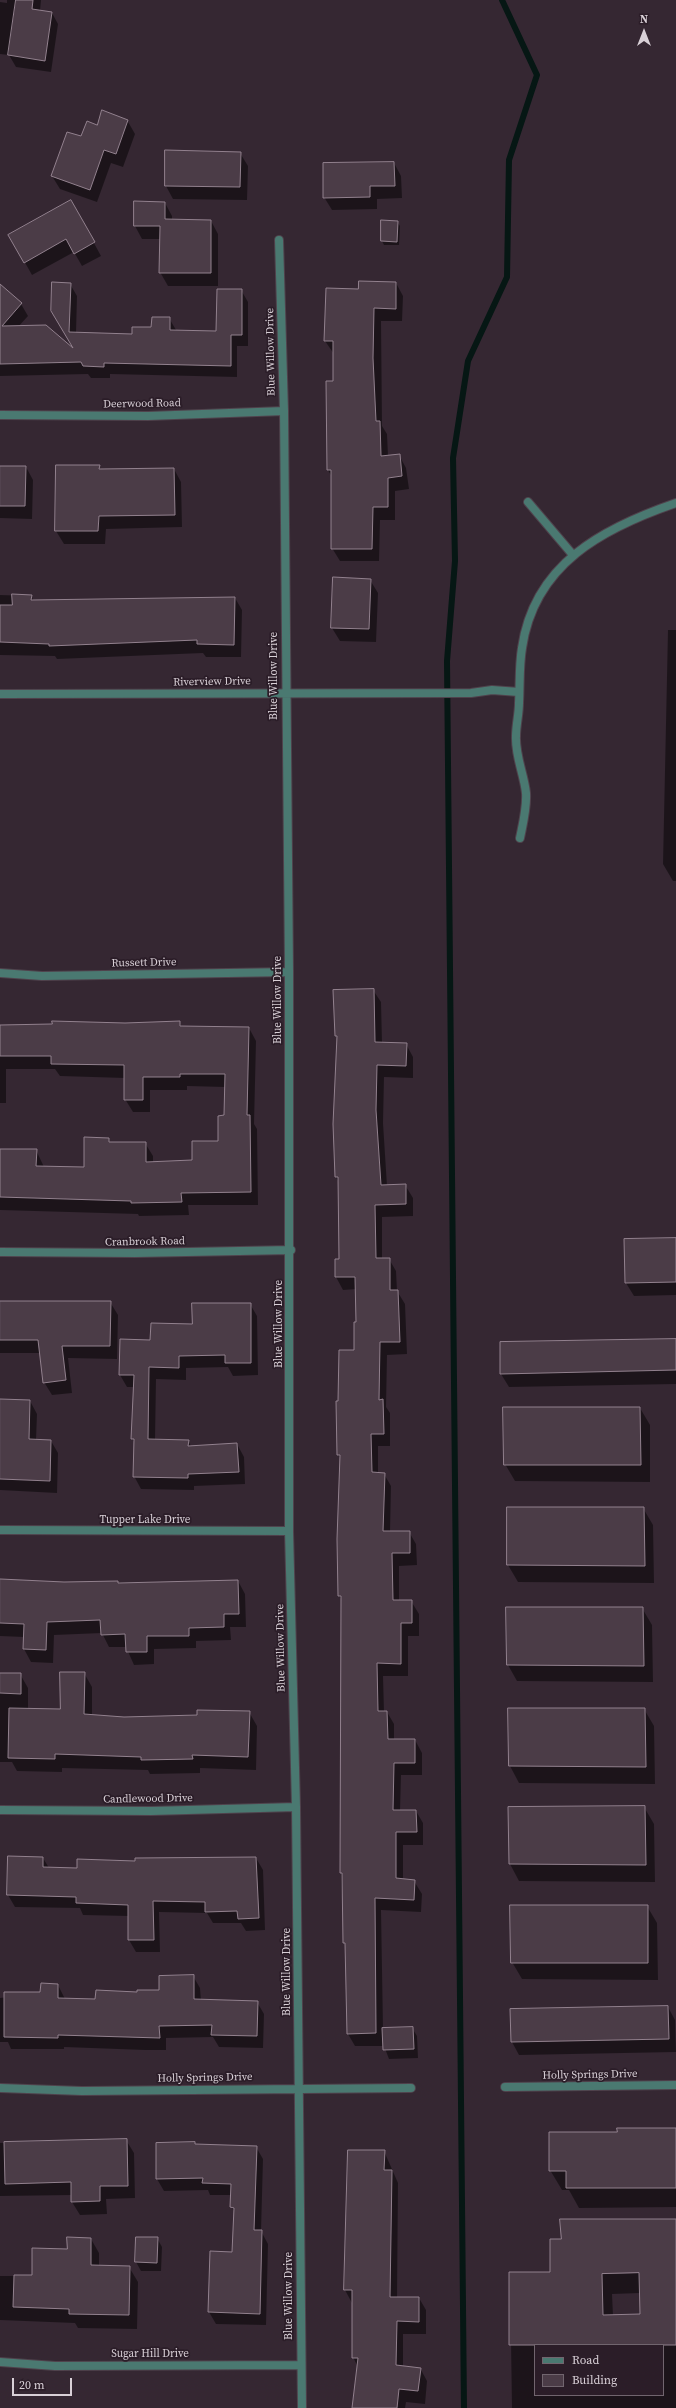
<!DOCTYPE html>
<style>
body{margin:0}
#map{position:relative;width:676px;height:2408px;overflow:hidden;background:#352732;font-family:"Source Serif 4",serif}
canvas{display:block}
.legend{position:absolute;left:534px;top:2344px;width:130px;height:52px;box-sizing:border-box;background:#2b1d28;border:1px solid #71656e;margin:0;padding:5px 7px;list-style:none;font-size:12px;color:#d9d0d7}
.legend li{display:flex;align-items:center;gap:8px;height:20px}
.legend b{width:20px;border:1px solid #71656e}
.north{position:absolute;left:624px;top:12px;width:40px;height:40px;-webkit-text-stroke:3px #2b1d28;paint-order:stroke;rotate:0deg;font-size:11px;font-weight:700;line-height:16px;text-align:center;color:#d9d0d7}
.north::after{content:'';display:block;margin:auto;width:14px;height:18px;background:#d9d0d7;clip-path:polygon(50% 0,100% 100%,50% 72%,0 100%)}
.scale{position:absolute;left:12px;top:2378px;width:60px;height:18px;box-sizing:border-box;border:2px solid #d9d0d7;border-top:0;padding-left:5px;font-size:12px;line-height:14px;white-space:nowrap;color:#d9d0d7;-webkit-text-stroke:3px #2b1d28;paint-order:stroke}
</style>
<div id="map">
<canvas width="676" height="2408"></canvas>
<ul class="legend">
<li><b style="height:5px;background:#4a7971"></b>Road</li>
<li><b style="height:11px;background:#4b3c47"></b>Building</li>
</ul>
<div class="north">N</div>
<div class="scale">20 m</div>
</div>
<script>
const c = document.querySelector('canvas').getContext('2d');
c.lineJoin = 'round';
function fill(path, color) { c.fillStyle = color; c.fill(path, 'evenodd'); }
function strokePath(path, color, width, dash) { c.strokeStyle = color; c.lineWidth = width; c.lineCap = dash ? 'butt' : 'round'; c.setLineDash(dash || []); c.stroke(path); }
function label(font, color, halo, rows, align = 'center') {
  c.font = font + ' "Source Serif 4",serif'; c.lineWidth = 3.5; c.setLineDash([]); c.textBaseline = 'middle'; c.strokeStyle = halo; c.fillStyle = color; for (const [text, x, y, turn = 0] of rows) {
    c.save(); c.translate(x, y); c.rotate((+turn || 0) * Math.PI / 180); c.textAlign = isNaN(turn) ? turn : align; if (halo) c.strokeText(text, 0, 0); c.fillText(text, 0, 0); c.restore();
  }
}
const shadow = new Path2D(`
 M7 0H41L40 11 52 13 58 24 51 72 16 67 9 55 0 54V2L7 3Z
 M127 120 135 134 123 167 111 163 97 202 60 189 52 176 82 138 97 126Z
 M240 153 248 166 247 200 173 199 166 186Z
 M394 163 401 176 402 198 377 199V209L332 210 324 197Z
 M71 201 101 256 82 266 74 252 32 275 10 236Z
 M135 202 165 203 172 216V221H211L218 234V286H168L160 272 161 239H142L135 226Z
 M397 222 400 226 399 245H384L382 241Z
 M396 283 403 296 402 321H381L382 426 387 434 388 456 399 455 406 468 409 489 395 491V520H380L379 561H340L332 548V477L328 470 334 382V354L325 341 327 289 359 290Z
 M70 284 77 296 76 333 132 335 169 318 176 330 217 332 241 290 248 302V346H237V377L110 374V378H91L88 374 0 376V298L21 304 28 316 18 327 76 352 52 311Z
 M0 466 26 467 33 480 32 519 0 518Z
 M99 466 101 470 174 469 181 482 182 527 106 529 105 544H64L56 531Z
 M370 580 378 593 376 642 340 641 332 628Z
 M0 595 31 596 34 601 235 598 242 610 241 657H206L203 653 57 659 55 656 0 655Z
 M668 630H676V881H673L663 864Z
 M373 990 381 1002 382 1043 406 1044 413 1057V1078L384 1077 383 1123 387 1186 405 1185 413 1198V1216L382 1217V1259H389L396 1271 397 1291 405 1304 407 1354 387 1355 386 1407 390 1413V1446H378V1474H384L391 1486 390 1532H409L416 1544 417 1565 399 1566V1601H411L419 1614V1636H408V1676H383L384 1712H387L394 1724V1740H415L422 1753V1775H401L400 1811H416L423 1823V1845H403V1880L414 1881 422 1894 421 1912 381 1910 383 2029 412 2028 417 2036 418 2058 389 2059 384 2046H355L348 2034 346 1946 344 1942 341 1873 342 1600 339 1596 341 1459 338 1455 339 1402 355 1351 357 1323V1289L343 1290 336 1277 340 1260 339 1183 336 1177 338 1039 336 1036Z
 M179 1022 182 1027 249 1028 256 1041 254 1124 257 1129 258 1205H188L189 1215 139 1216 138 1214 0 1210V1150H36L44 1167 85 1168 108 1139 111 1143H145L153 1156V1162L193 1161 219 1142 225 1116V1087L187 1086V1090H150V1112H133L125 1099V1078L60 1076 55 1069H6V1103H0V1026Z
 M676 1239V1295L634 1296 626 1283Z
 M0 1302H110L118 1315 117 1359 68 1358 72 1393 52 1395 44 1382 41 1353H0Z
 M250 1304 257 1316 258 1375 233 1376 228 1367 186 1368V1380L156 1379 155 1440 188 1441 191 1446 237 1444 244 1457 245 1484 194 1486V1490L141 1489 134 1476 135 1443 132 1439 135 1387H127L120 1375 151 1341Z
 M676 1340V1384L509 1387 501 1374V1343Z
 M0 1400 30 1401 37 1414 36 1440 51 1441 58 1453 57 1493 0 1490Z
 M640 1408 650 1425V1482L515 1481 505 1464Z
 M643 1508 653 1525 654 1583 518 1582 508 1565Z
 M0 1580 64 1583 238 1581 245 1594 246 1627H230L231 1640 196 1641V1648L154 1649V1664L134 1665 126 1647H109L102 1633 54 1635 53 1663 31 1662 24 1649V1637L0 1636Z
 M642 1608 652 1625 653 1682 517 1681 508 1665Z
 M84 1673 92 1687V1716L124 1718 249 1712 257 1726 256 1770 200 1768V1773L150 1774 148 1770 62 1768V1772L17 1771 12 1762H0V1674H20L28 1688V1709L61 1710Z
 M644 1709 654 1726 655 1784 519 1783 510 1766Z
 M644 1807 654 1824 655 1882 519 1881 510 1864Z
 M43 1858 49 1868 78 1869 136 1862 256 1858 263 1870 265 1930 246 1931 241 1923H213L207 1913 159 1912 160 1952H136L129 1940V1916L83 1915 80 1908 15 1907 8 1895Z
 M647 1906 657 1923 658 1980 522 1979 512 1962Z
 M193 1976 200 1988 201 2001 257 2002 264 2014 263 2048 219 2047 213 2037 166 2038V2050H145L64 2047V2049H11L8 2042H0V1998L41 1993 58 1985 65 1999 96 2000 160 1991Z
 M668 2007 675 2020 676 2052 519 2055 512 2042Z
 M676 2128V2207L579 2208 569 2190H562L550 2170 618 2133Z
 M126 2140 134 2153 135 2198 106 2199 107 2214 80 2215 72 2202V2195L0 2196V2143Z
 M195 2143 196 2145 256 2147 263 2159 261 2231 268 2244 266 2325 216 2324 209 2312 233 2253 235 2212 231 2207 232 2195H210L208 2190 164 2191 157 2179Z
 M349 2151H384L398 2183 397 2298H419L426 2310V2334H403V2366L420 2368 427 2381 425 2404 406 2402 405 2408H353L358 2367 353 2357 352 2303 345 2290Z
 M676 2220V2408H512L510 2273H551L562 2240ZM640 2293 641 2315 613 2316 612 2294ZM535 2345H663V2395H535Z
 M137 2238H157L162 2247 161 2271H141L136 2262Z
 M91 2239 99 2253V2266L129 2267 138 2282 137 2329 78 2328 75 2323 0 2320V2327V2276H33L68 2250Z`);
const stream = new Path2D(`
 M464 2408 447 661 455 561 453 458 468 361 507 277 509 160 537 75 502 0`);
const building = new Path2D(`
 M16 0H33L32 9 52 12 45 61 8 55Z
 M102 110 128 120 116 154 104 150 90 190 51 176 67 132 81 136 87 121 97 125Z
 M165 150 241 152 240 187 165 186Z
 M394 162 395 186H370V197L323 198V163Z
 M71 200 95 242 74 254 66 239 24 263 8 235Z
 M134 201 165 202V219L211 220V273H159L160 226H134Z
 M381 220 398 221 397 242 381 241Z
 M359 281 396 282V309L374 308 373 358 376 421H380L381 456 400 454 402 476 388 478V507H373L372 549H331V470H327L326 381H333V341H324L326 288 358 289Z
 M52 282 71 283 69 332 132 334V327H151L152 317H170V330L216 331 217 289H242V335H231V366L104 363V367L83 366 81 362 0 364V284L22 303 2 326 46 325 73 348 51 311Z
 M56 465H100L99 469 174 468 175 515 99 516 98 531H55Z
 M0 466H26L25 506H0Z
 M333 577 371 579 369 629 331 628Z
 M12 594 32 595 31 600 235 597 234 645 197 644V640L49 646V644L0 642V605H12Z
 M374 989 375 1042 407 1043 406 1066 377 1065 376 1110 381 1185 406 1184V1204L375 1205 376 1258H390V1290H398L400 1342H380L379 1400 383 1399 384 1434H371L372 1472 385 1473 383 1531H410V1553H392L393 1600H412V1623H401V1664L377 1663 378 1711H387L388 1739H415V1763H394L393 1810H416L417 1832H396V1878L415 1880 414 1900 375 1898 376 2033 347 2034 345 1943H343L342 1873H340L341 1596H338L337 1539 340 1455H337L336 1401H338L339 1350H354V1322H356L355 1277H335V1259H339L338 1177H335L333 1124 337 1036H335L333 990Z
 M52 1021 125 1023 180 1021V1026L249 1027 247 1115H250L251 1192 181 1193 182 1202 131 1203V1201L0 1197V1149H37L36 1166 84 1167V1137L109 1138V1142H146V1162L192 1160V1141H218V1116L224 1115 225 1074H180V1077H143V1100H124V1065L51 1064V1056H0V1025L52 1024Z
 M676 1238V1282L625 1283 624 1239Z
 M0 1301H111L110 1346H62L66 1380 43 1383 38 1340H0Z
 M192 1303H251V1363H225V1355L179 1356V1368L149 1367 148 1439 189 1440 188 1446 237 1443 239 1472 188 1474V1478L133 1477 134 1439H131L134 1375H119L120 1339 150 1340 151 1323 192 1324Z
 M676 1339V1370L500 1374V1342Z
 M0 1399 30 1400 29 1439 51 1440 50 1481 0 1479Z
 M503 1407H640L641 1465H504Z
 M507 1507H644L645 1566 507 1565Z
 M0 1579 64 1582 118 1581V1583L238 1580 239 1614H224V1627L189 1628V1636H147V1652H126L125 1634 101 1635 100 1620 47 1622 46 1650 23 1649 24 1624 0 1623Z
 M506 1607H643L644 1666 507 1665Z
 M60 1672H85L84 1714 124 1717 197 1715V1710L250 1711 248 1757 192 1755 193 1759 141 1760V1757L55 1754V1759L8 1758 9 1708 60 1709Z
 M0 1673H21V1694L0 1693Z
 M508 1708H645L646 1767 509 1766Z
 M645 1806 646 1865 509 1864 508 1807Z
 M8 1856 43 1857V1867L77 1868V1859L135 1861V1858L256 1857 259 1918 238 1919 237 1911 205 1912V1902L153 1901 154 1940H128V1905L76 1903V1897L7 1895Z
 M510 1905H648V1963H511Z
 M194 1975V1999L258 2001 257 2036 211 2035 212 2025 159 2026 160 2038 58 2035V2038L4 2037V1992H40L41 1983 58 1984V1998L95 1999 96 1990 137 1992V1990H159V1976Z
 M668 2006 669 2039 511 2042 510 2009Z
 M413 2027 414 2049 383 2050 382 2028Z
 M617 2128H676V2188H566V2171H549V2132H617Z
 M127 2139 128 2186H100V2201L71 2202V2182L5 2184 4 2142Z
 M195 2142V2144L257 2146 254 2230H262L260 2314 208 2312 210 2251 232 2252 234 2208 230 2207 231 2184 202 2183 203 2178 156 2179V2143Z
 M348 2150H385L384 2170H392L390 2297H419V2322L397 2321 396 2365 421 2368 418 2391 399 2389 397 2408H352L358 2358H352V2290H344Z
 M560 2219H676V2345H509V2272H550V2239H561ZM639 2273 640 2314 603 2315 602 2274Z
 M67 2237 91 2238V2265L130 2266 129 2315 69 2314V2309L13 2307 14 2275H32V2248L67 2249Z
 M136 2237H158L157 2263 135 2262Z`);
const minor = new Path2D(`
 M279 240 284 411 289 972V1531L296 1807 302 2408
 M0 415 148 416 284 411
 M528 502 573 555
 M0 694 471 693 492 690 519 692
 M520 838C523 823 527 808 526 793 524 774 515 756 516 736 516 725 519 714 519 703 520 685 519 666 522 648 534 564 603 528 676 503
 M0 973 42 976 289 972
 M0 1252 135 1253 291 1250
 M0 1530 289 1531
 M0 1810 151 1811 296 1807
 M505 2087 676 2085
 M0 2088 82 2091 411 2088
 M0 2362 55 2366 301 2365`);
const streetNames = [
 ["Blue Willow Drive",271,352,-91],
 ["Deerwood Road",142,404,-1],
 ["Blue Willow Drive",274,676,-90],
 ["Riverview Drive",212,682,-1],
 ["Russett Drive",144,963,-1],
 ["Blue Willow Drive",278,1000,-90],
 ["Cranbrook Road",145,1242,-1],
 ["Blue Willow Drive",279,1324,-90],
 ["Tupper Lake Drive",145,1520],
 ["Blue Willow Drive",281,1648,-91],
 ["Candlewood Drive",148,1799,-1],
 ["Blue Willow Drive",287,1972,-90],
 ["Holly Springs Drive",590,2075,-1],
 ["Holly Springs Drive",205,2078,-1],
 ["Blue Willow Drive",289,2296,-90],
 ["Sugar Hill Drive",150,2354]
];
fill(shadow, '#0007');
strokePath(stream, '#061714', 6);
fill(building, '#4b3c47');
strokePath(building, '#92818e', 1);
strokePath(minor, '#4f424c', 10);
strokePath(minor, '#4a7971', 8);
label('11px', '#d9d0d7', '#2b1d28', streetNames);
</script>
